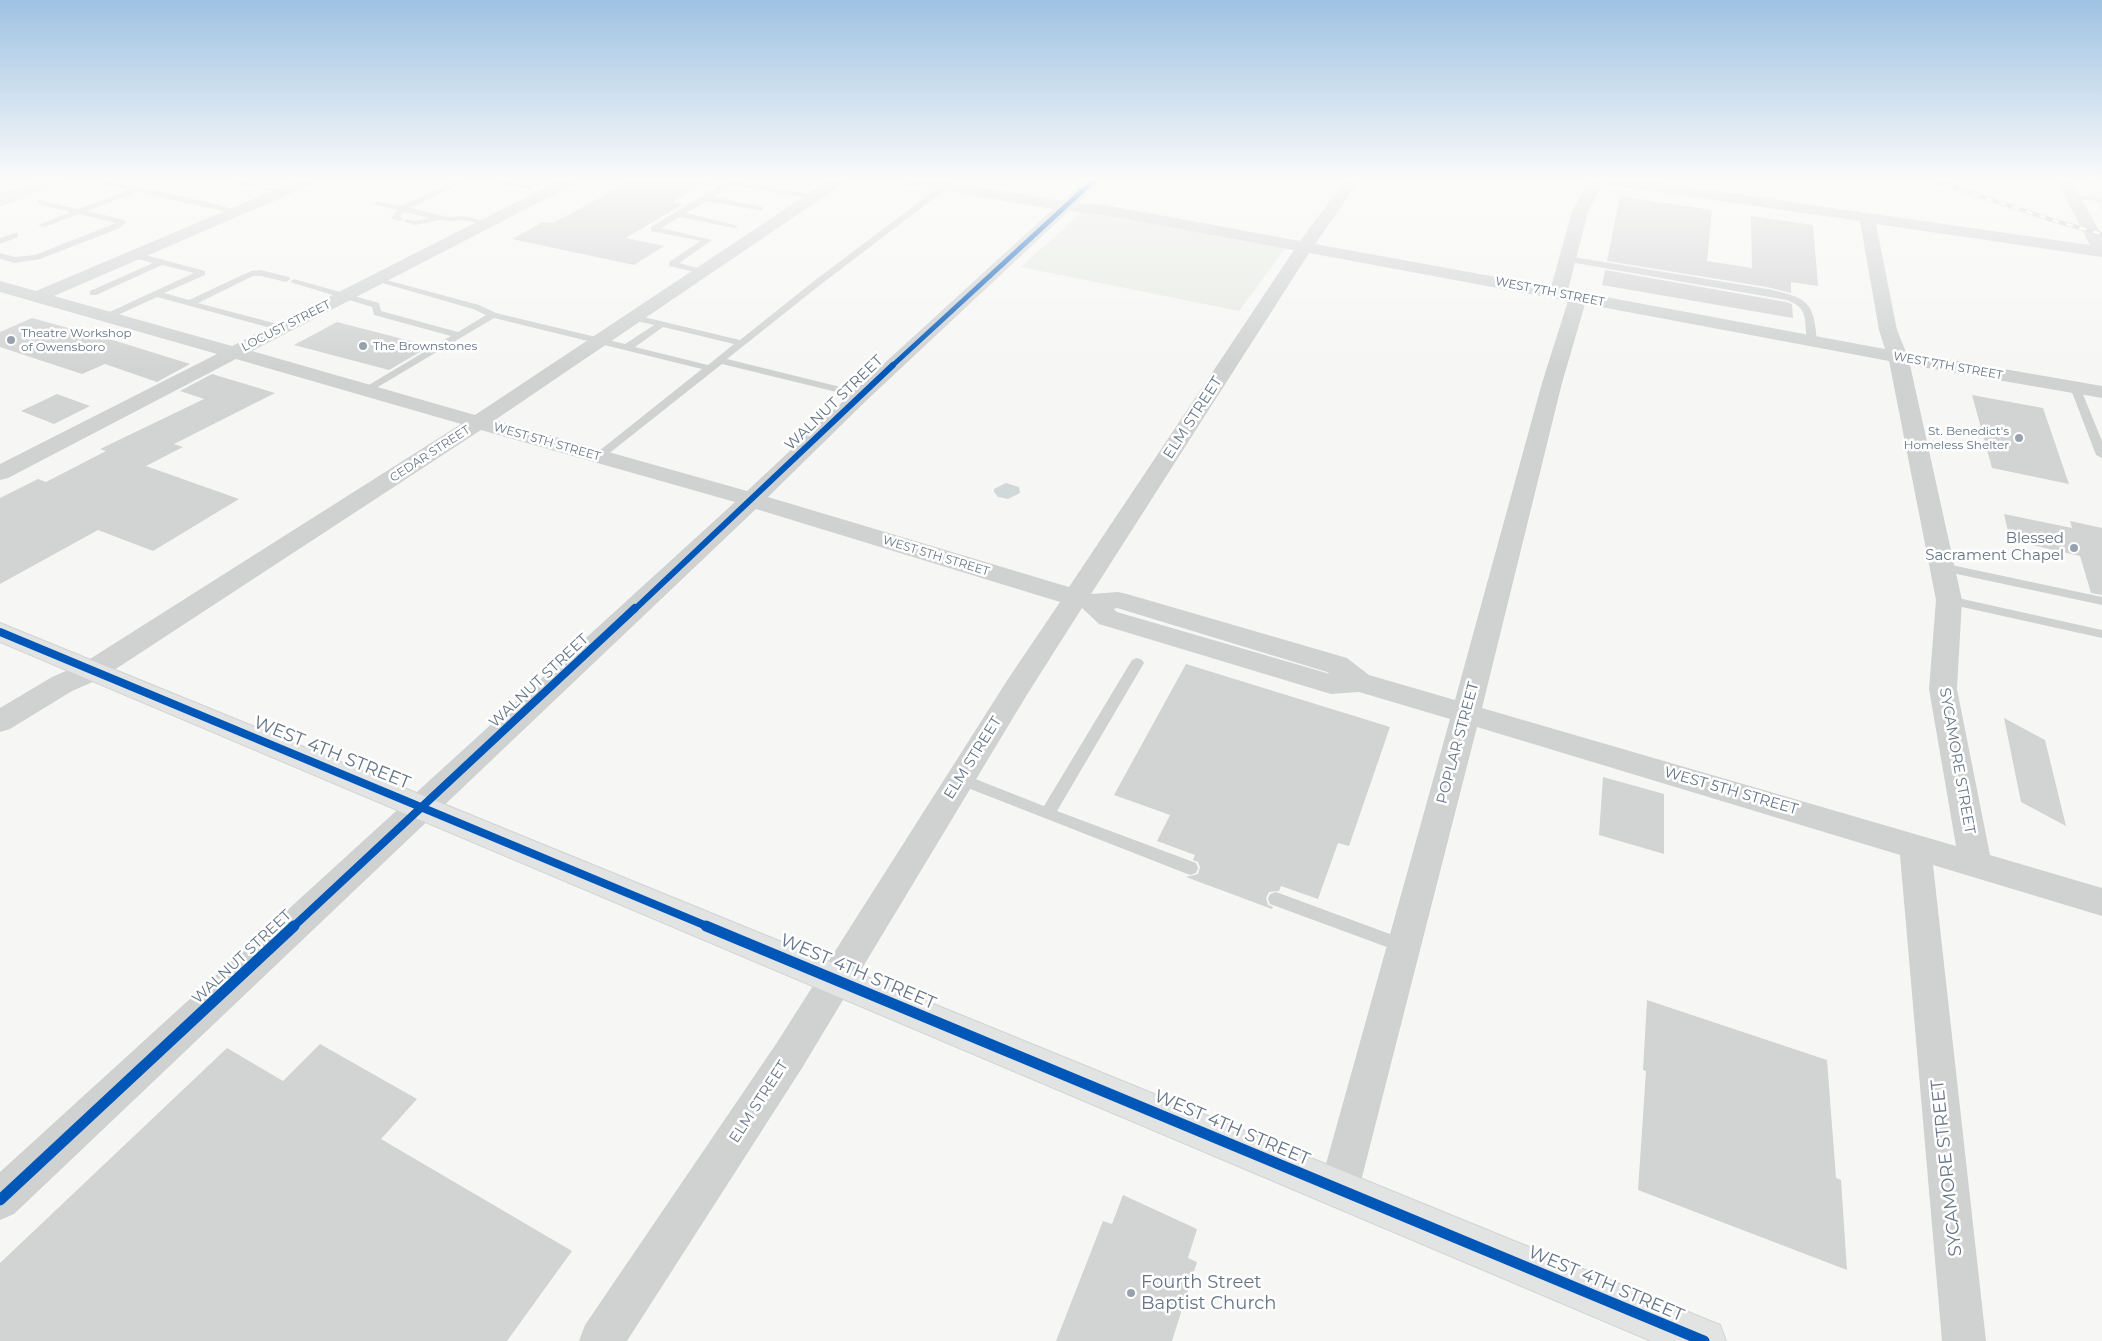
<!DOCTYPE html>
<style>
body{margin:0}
canvas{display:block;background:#f6f7f5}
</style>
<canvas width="2102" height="1341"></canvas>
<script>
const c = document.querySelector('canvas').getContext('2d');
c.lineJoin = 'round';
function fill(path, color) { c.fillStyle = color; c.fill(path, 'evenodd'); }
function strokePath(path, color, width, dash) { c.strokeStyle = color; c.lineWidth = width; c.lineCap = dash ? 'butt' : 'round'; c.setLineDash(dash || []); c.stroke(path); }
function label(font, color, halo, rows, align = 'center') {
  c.font = font + ' Montserrat,sans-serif'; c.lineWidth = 5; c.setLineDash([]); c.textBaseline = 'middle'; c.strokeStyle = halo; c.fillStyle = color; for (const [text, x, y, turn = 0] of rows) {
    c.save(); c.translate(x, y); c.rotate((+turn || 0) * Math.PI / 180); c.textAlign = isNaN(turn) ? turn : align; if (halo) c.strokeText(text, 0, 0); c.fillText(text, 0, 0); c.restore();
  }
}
const built = new Path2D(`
 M2084 180H2102V212Z`);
const green = new Path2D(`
 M1085 209 1287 246 1239 311 1021 267Z`);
const water = new Path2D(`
 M1006 483 1019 487 1020 493 1008 499 998 497 994 492V489Z`);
const building = new Path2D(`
 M633 180H713L672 202 683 204 626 238 664 246 634 265 512 239 543 222 553 223Z
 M1620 196 1712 210 1707 261 1752 268 1751 216 1813 225 1818 286 1791 282V293L1767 287 1607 261Z
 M1605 270 1786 302 1792 304 1793 318 1602 285Z
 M32 318 116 341 190 364 157 382 105 364 82 374 0 347V332Z
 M337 322 430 346 389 370 294 345Z
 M212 374 275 393 174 444 183 447 146 466 239 499 153 551 98 530 0 584V498L38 479 46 482 106 451 100 449 204 399 180 391Z
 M57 394 90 406 54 424 21 411Z
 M1972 395 2043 408 2069 484 1992 468Z
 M2004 514 2072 528 2070 521 2102 528V595L2091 593 2080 556 2010 540Z
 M1186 664 1390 727 1349 846 1338 843 1318 899 1281 886 1279 891 1269 892 1266 898 1268 905 1273 907 1272 909 1186 877 1198 874 1200 867 1198 862 1193 860 1195 855 1157 841 1170 815 1114 795Z
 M2004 718 2045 740 2066 826 2021 802Z
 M1603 777 1664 794V854L1599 835Z
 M1647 1000 1827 1060 1836 1178 1841 1180 1847 1270 1638 1190 1646 1071 1643 1070Z
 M320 1044 417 1099 381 1139 572 1251 507 1341H0V1263L227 1048 283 1081Z
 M1123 1195 1197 1229 1188 1258 1197 1262 1172 1341H1056L1103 1221 1112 1224Z`);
const service = new Path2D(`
 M91 180C105 179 230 205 240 212L236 214 137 192 87 211 125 220 126 222 120 228 40 259 15 263 0 259V253L15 257 35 255 116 223 79 214 45 227 38 225 70 212 38 204V200L78 209 128 190Z
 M224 180H237L286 192 282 194Z
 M458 180H468L410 208 448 217 464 216 489 222V226L464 220 448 221 440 220 415 225 403 221 407 219 415 221 430 218 404 212 400 217 403 219 399 221 391 218 397 210 373 204 377 202 401 206Z
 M484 180H499L535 188 531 190Z
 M729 180 814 195 818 197 814 199 733 185 713 197 763 207V211L707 201 686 213 738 226 734 228 680 217 661 228 712 240 679 263 708 271 704 274 669 266V262L701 241 651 231V227Z
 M943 184 950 186 820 285 727 359 865 393 866 395 865 397 861 398 722 364 602 459H594L592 457 594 455 702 369 494 318 366 394 361 391 362 389 451 336 374 315 372 307 290 282 294 279 379 303 381 311 458 332 486 315 473 309 372 280 376 277 379 278 479 305 496 313 625 344 654 325 632 320V316L635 315 740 340 814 281ZM663 327 734 344 708 365 635 347Z
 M2071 194 2102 198V202L2071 198Z
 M15 233H18V237L0 244V238Z
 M134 252 205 271V275L164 293 189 300 251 271 261 270 289 277 290 279 286 282 261 276H253L198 303 285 326 287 328 282 331 157 297 109 319H103V315L194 273 162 265 96 295H90V291L153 263 131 257 130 255Z
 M1567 256 1767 289C1806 298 1814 299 1817 341L1812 344 1809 343C1801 324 1813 310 1787 300L1564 261V257Z
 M2075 384 2080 387 2102 441V458L2096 455 2070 387Z
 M1942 563 2102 597V605L1938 570 1936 567 1938 564Z
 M1949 596 2102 630V638L1944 603 1943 600Z
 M1137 658 1142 660 1144 663 1057 811 1196 863 1198 868 1196 873 1190 875 955 783 952 779 955 775 960 773 1044 806 1132 660Z
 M1276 892 1409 941 1412 946 1409 951 1403 953 1270 904 1268 899 1270 894Z`);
const minor = new Path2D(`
 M298 180H318L315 183 54 296 232 346 560 180H578L576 183 252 351 475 415 829 180H846L844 183 495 420 747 491 854 391 1053 209 909 185 904 183 902 180H935L1062 201 1085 180H1101L1079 203 1105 205 1300 241 1345 180H1360L1315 244 1551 287 1572 212 1589 180H1638L2090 245 2056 180H2071L2102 236V257L1876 224 1897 330 1906 352 2102 386V398L1910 365 1962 600 1957 689 1990 855 2102 888V916L1933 865 1986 1341H1942L1900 855 1477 727 1359 1189 1353 1203 1339 1209 1325 1203 1319 1189 1450 719 1359 692 1331 694 1099 624 1082 608 1028 693 802 1068 627 1341H579L585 1325 776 1044 1008 679 1060 602 756 509 14 1214 0 1220V1172L735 502 481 430 102 678 72 691 10 729 0 732V708L52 677 82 664 461 424 236 359 8 478 0 480V464L217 354 0 292V281L36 291ZM1603 182 1609 185 1860 221 1879 330 1885 349 1568 290 1588 212ZM1069 211 1105 215 1294 250 1069 587 768 497 868 399ZM1309 253 1568 301 1542 383 1455 700 1369 675 1347 658 1127 594 1118 592 1091 594ZM1585 304 1889 361 1936 600 1929 689 1956 846 1482 708 1562 383ZM1117 608 1327 672 1330 674 1117 612 1114 609Z`);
const primary = new Path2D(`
 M42 180H64L61 183 0 205V195Z
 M0 623 1720 1325 1726 1341H1651L0 642Z`);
const rail = new Path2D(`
 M1933 180 2052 220 2102 234`);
const cyclewayFar3 = new Path2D(`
 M892 366 1094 180`);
const cyclewayFar2 = new Path2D(`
 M634 610 893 365`);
const cyclewayFar1 = new Path2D(`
 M0 632 709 927
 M293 927 635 608`);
const cycleway = new Path2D(`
 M706 926 1704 1341
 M0 1200 294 926`);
const markers = [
 [11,340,5,"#98a2ae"],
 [363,346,5,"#98a2ae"],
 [2019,438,5,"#98a2ae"],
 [2074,548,5,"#98a2ae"],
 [1131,1293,5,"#98a2ae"]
];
const farStreetnames = [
 ["WEST 7TH STREET",1550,292,11],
 ["LOCUST STREET",286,326,-27],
 ["WEST 7TH STREET",1948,366,10],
 ["WEST 5TH STREET",547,442,16],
 ["CEDAR STREET",430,454,-33],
 ["WEST 5TH STREET",936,556,17]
];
const farPoinames = [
 ["Theatre Workshop",21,333],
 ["of Owensboro",21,347],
 ["The Brownstones",373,346],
 ["St. Benedict's",2009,431,"right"],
 ["Homeless Shelter",2009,445,"right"]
];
const streetNames = [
 ["WALNUT STREET",834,403,-44],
 ["ELM STREET",1193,418,-57],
 ["WALNUT STREET",539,681,-43],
 ["POPLAR STREET",1458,743,-75],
 ["ELM STREET",973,758,-58],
 ["SYCAMORE STREET",1957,761,80],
 ["WEST 5TH STREET",1731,791,16],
 ["WALNUT STREET",242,957,-43],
 ["ELM STREET",759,1102,-57]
];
const poiNames = [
 ["Blessed",2064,539],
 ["Sacrament Chapel",2064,556]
];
const nearStreetnames = [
 ["WEST 4TH STREET",332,753,22],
 ["WEST 4TH STREET",858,972,23],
 ["WEST 4TH STREET",1232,1128,23],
 ["SYCAMORE STREET",1947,1168,-96],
 ["WEST 4TH STREET",1606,1284,23]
];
const nearPoinames = [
 ["Fourth Street",1141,1283],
 ["Baptist Church",1141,1304]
];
fill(built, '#e6e8e8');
fill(green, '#e6eae3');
fill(water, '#d0d8da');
fill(building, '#d2d3d3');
strokePath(primary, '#d2d4d4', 2);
fill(service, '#d0d2d2');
fill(minor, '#d0d2d2');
fill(primary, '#e2e3e3');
strokePath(rail, '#c6c7c8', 4);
strokePath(rail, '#fff', 2.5, [7]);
strokePath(cyclewayFar3, '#0057b8', 5);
strokePath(cyclewayFar2, '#0057b8', 6);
strokePath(cyclewayFar1, '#0057b8', 8);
strokePath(cycleway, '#0057b8', 11);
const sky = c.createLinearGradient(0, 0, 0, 367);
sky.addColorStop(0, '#9ec2e2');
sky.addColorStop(0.49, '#fbfbfa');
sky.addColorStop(1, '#fbfbfa00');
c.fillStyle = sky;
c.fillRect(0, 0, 2102, 367);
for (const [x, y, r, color] of markers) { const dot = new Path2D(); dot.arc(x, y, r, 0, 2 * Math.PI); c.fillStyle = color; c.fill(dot); strokePath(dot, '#fff', 2); }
label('12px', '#657587', '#fff', farStreetnames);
label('12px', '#657587', '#fff', farPoinames, 'left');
label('15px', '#657587', '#fff', streetNames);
label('15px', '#657587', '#fff', poiNames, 'right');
label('18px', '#657587', '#fff', nearStreetnames);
label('18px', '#657587', '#fff', nearPoinames, 'left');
</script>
